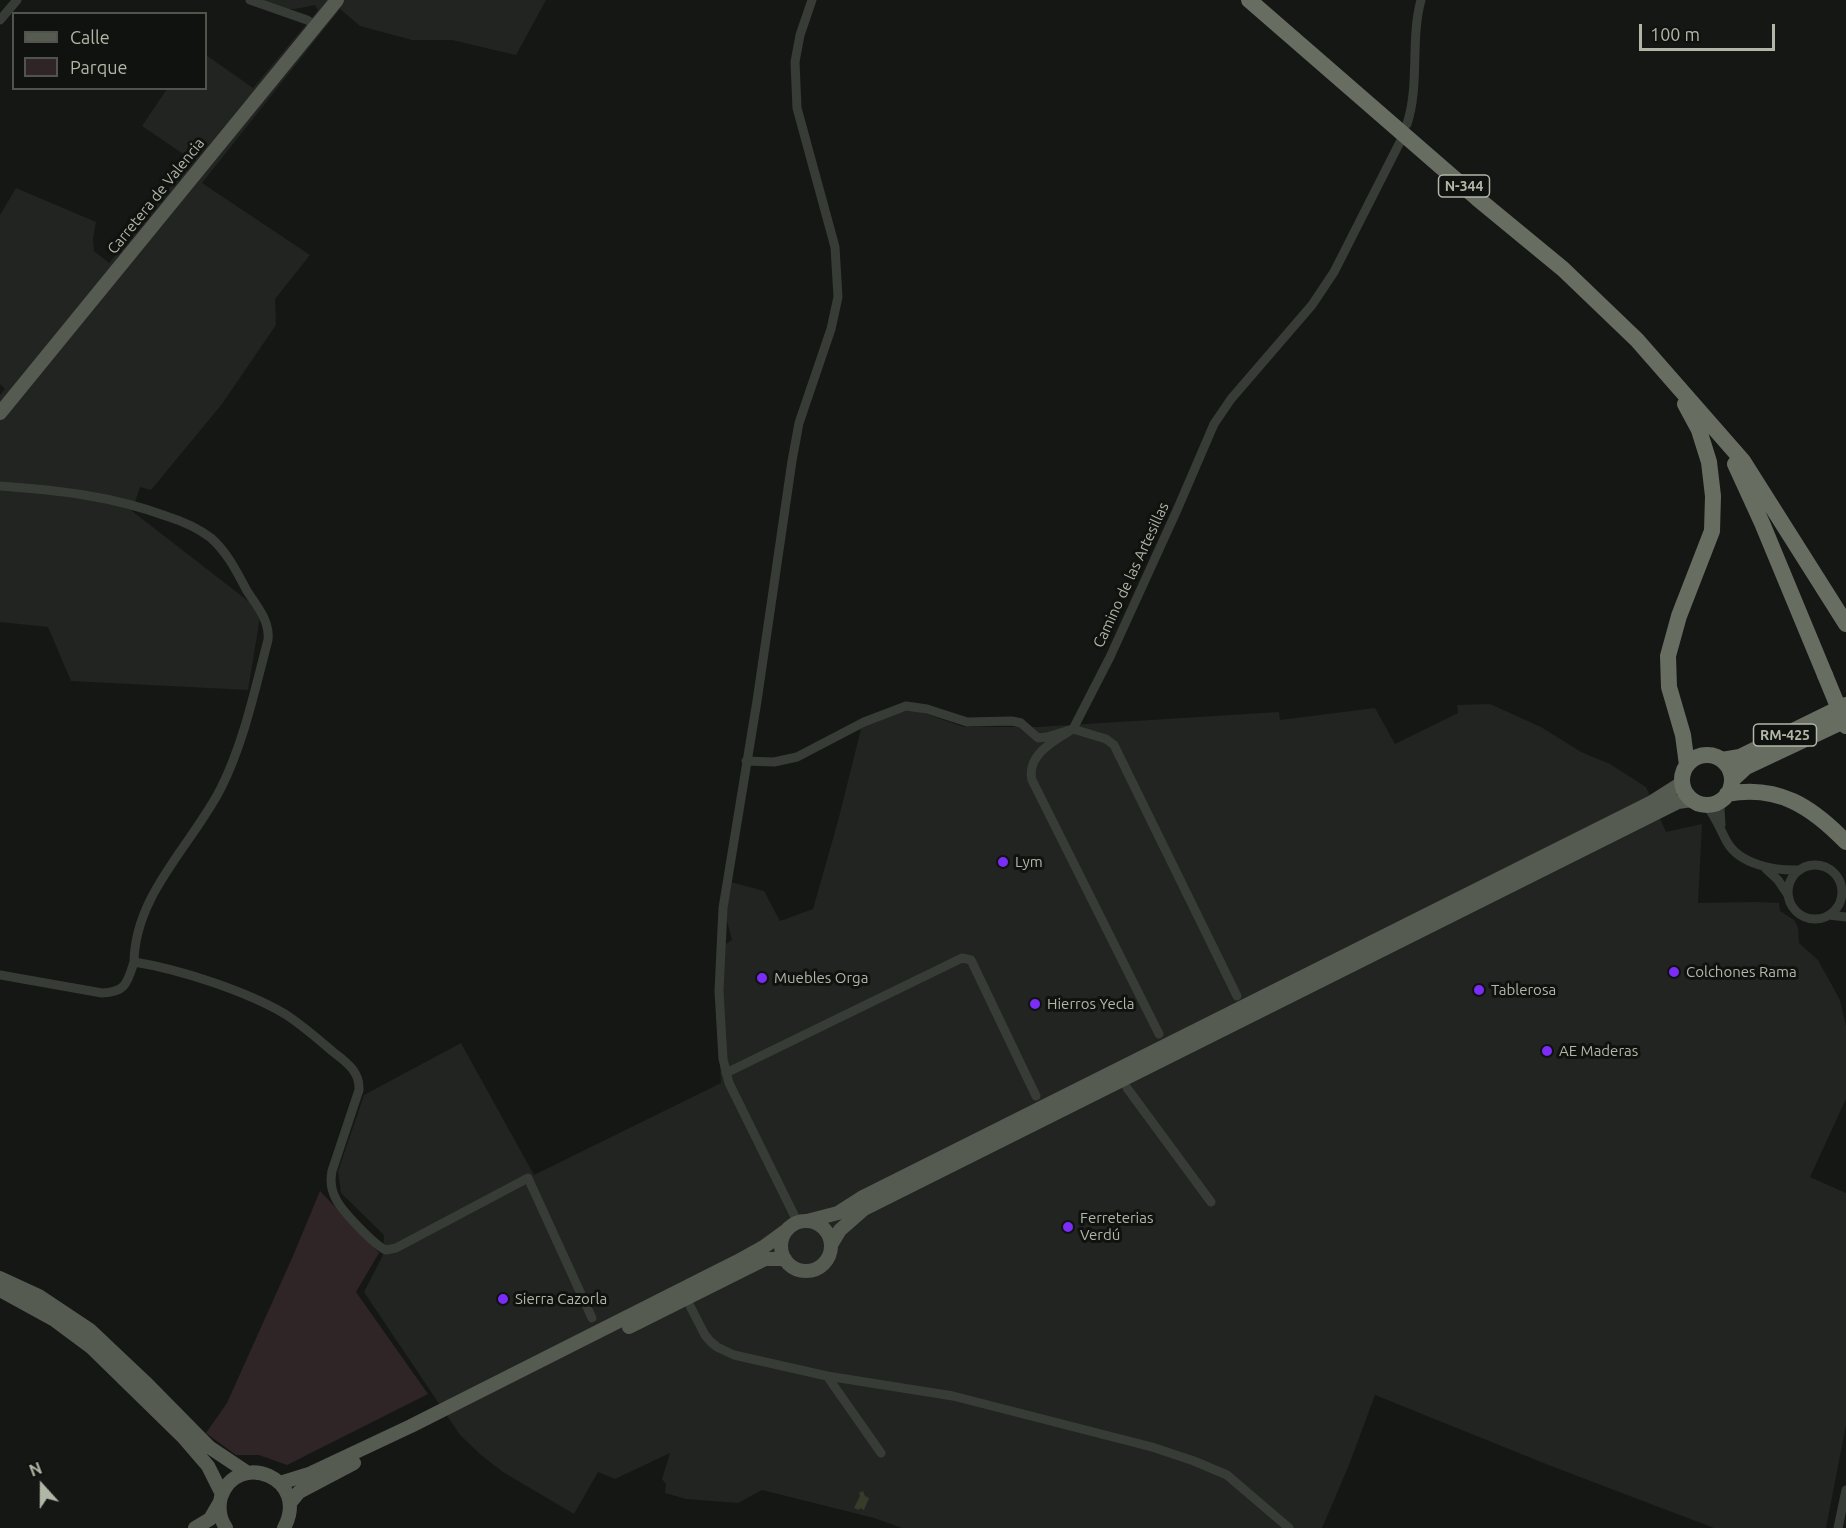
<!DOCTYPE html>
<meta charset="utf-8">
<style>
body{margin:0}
#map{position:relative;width:1846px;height:1528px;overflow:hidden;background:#151715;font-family:Ubuntu,sans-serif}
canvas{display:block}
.legend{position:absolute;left:12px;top:12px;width:195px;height:78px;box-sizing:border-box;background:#101210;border:2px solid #50544c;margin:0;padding:8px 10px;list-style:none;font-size:18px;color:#b0b7a6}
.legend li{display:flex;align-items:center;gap:12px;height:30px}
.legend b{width:30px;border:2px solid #50544c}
.north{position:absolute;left:12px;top:1456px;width:60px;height:60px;-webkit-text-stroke:4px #101210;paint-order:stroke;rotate:339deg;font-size:16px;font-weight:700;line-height:24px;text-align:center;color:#b0b7a6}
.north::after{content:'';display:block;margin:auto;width:21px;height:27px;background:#b0b7a6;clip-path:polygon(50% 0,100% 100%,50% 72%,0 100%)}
.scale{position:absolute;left:1639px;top:24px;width:136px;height:27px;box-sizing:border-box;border:3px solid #b0b7a6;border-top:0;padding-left:8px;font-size:18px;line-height:21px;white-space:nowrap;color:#b0b7a6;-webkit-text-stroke:4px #101210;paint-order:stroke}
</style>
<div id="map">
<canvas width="1846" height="1528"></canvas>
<ul class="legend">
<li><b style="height:8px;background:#565b51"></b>Calle</li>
<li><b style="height:16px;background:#2f2526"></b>Parque</li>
</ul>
<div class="north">N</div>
<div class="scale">100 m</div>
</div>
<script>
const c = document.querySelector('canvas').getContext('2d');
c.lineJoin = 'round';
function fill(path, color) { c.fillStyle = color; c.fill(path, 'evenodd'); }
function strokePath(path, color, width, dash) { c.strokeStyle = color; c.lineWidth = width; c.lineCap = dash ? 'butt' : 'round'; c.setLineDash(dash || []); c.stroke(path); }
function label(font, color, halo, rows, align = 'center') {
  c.font = font + ' Ubuntu,sans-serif'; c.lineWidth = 6; c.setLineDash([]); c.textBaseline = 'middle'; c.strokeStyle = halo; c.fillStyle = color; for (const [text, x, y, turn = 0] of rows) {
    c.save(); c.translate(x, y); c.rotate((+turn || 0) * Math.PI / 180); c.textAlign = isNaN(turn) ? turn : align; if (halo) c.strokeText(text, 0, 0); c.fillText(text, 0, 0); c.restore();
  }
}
const built = new Path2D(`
 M260 0H546L516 55 452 40H412L360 26 340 9 202 183 310 255 275 299 276 325 222 404 151 490 140 487 132 511 261 611 248 690 71 681 48 627 0 622V395L5 389 0 384V215L16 188 96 222 93 239 94 251 109 263 192 160 142 126 167 89 206 88V55L253 88 318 10 315 5 295 9H285Z
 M1490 704 1541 727 1581 752 1610 764 1646 787 1666 832 1702 824 1698 903 1757 902 1779 903 1780 911 1794 920 1798 927 1799 943 1818 960 1840 1000 1846 1026V1099L1810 1177 1846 1193V1425L1826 1528H1714L1551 1466 1375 1395 1349 1465 1322 1528H902L874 1518 762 1490 738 1503 686 1499 665 1493 666 1484 662 1479 670 1453 615 1479 598 1472 574 1514 503 1472 481 1455 460 1435 364 1292 383 1255 384 1235 341 1193 338 1171 364 1095 461 1043 534 1175 721 1083 716 998 724 945 732 940 726 917 731 882 764 891 780 921 813 909 838 821 862 725 912 709 964 727H1037L1279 712 1280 720 1375 708 1395 744 1458 713 1457 705Z`);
const green = new Path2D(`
 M320 1191 379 1253 356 1292 428 1394 287 1465 259 1455H236L206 1433 227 1403 293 1256Z`);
const water = new Path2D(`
 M863 1491 865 1496 869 1498 864 1510 860 1508 859 1510 854 1508 860 1496 859 1493Z`);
const street = new Path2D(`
 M250 0 307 20 316 26
 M0 20 17 0
 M1407 124C1420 84 1410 40 1421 0
 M0 486C57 490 112 496 166 516 182 521 198 528 211 538 227 552 237 572 247 591 257 606 270 621 268 640 255 689 244 742 221 788 192 845 135 894 134 962
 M746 761 774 762 797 757 864 722 906 706 927 709 967 722 1012 721 1021 723 1038 738 1047 737 1073 729 1110 657 1177 510 1214 424 1231 399 1312 305 1334 272 1400 142
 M1706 805C1716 817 1720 829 1727 842 1740 865 1776 871 1800 870
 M1721 825 1720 809 1722 800
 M1788 892a27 27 0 1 1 54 0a27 27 0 1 1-54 0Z
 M1766 869 1778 880 1788 895
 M1829 915 1846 917
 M0 975 102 993C126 992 127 983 134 962 179 969 246 991 285 1014 302 1025 317 1038 332 1051 346 1062 360 1071 359 1090L332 1171C330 1181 331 1190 336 1199 341 1210 375 1246 386 1250L396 1248 528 1178 592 1318
 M1159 1034 1032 780C1026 755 1055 740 1073 729L1106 739 1114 745 1237 996
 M726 1073 962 958 971 960 1036 1096
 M1127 1088 1211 1202
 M798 1223 729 1083 723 1059 719 991 723 908 757 701 792 461 799 423 831 329 838 297 835 247 797 108 795 62 800 35 812 0
 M690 1306 705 1335 710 1341 717 1347 734 1355 827 1376 953 1396 1152 1447 1194 1461 1227 1475 1289 1528
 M827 1376 881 1453
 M1838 1528 1846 1490`);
const primary = new Path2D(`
 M0 413 337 0
 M807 1221 838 1213 863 1197 1652 802 1682 783
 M781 1246a25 25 0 1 1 50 0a25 25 0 1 1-50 0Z
 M831 1245 840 1230 864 1209 1678 802 1692 800
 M0 1278 39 1296 90 1330 145 1382 209 1447 248 1473
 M0 1290 53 1319 92 1348 183 1437 208 1466 222 1494
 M629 1327 765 1259H785
 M280 1483 309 1474 411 1426 738 1261 765 1246 787 1230
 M290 1503 299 1492 354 1463
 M195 1528 210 1519 220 1502
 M226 1528C220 1519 218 1508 221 1497 237 1449 311 1478 284 1528`);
const highway = new Path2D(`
 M1249 0 1478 199 1563 269 1637 340 1743 461 1846 624
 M1685 404 1699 430 1709 462 1713 496 1712 531 1679 616 1668 656 1669 687 1683 735 1687 765
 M1735 464 1762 523 1825 675
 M1682 780a25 25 0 1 1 50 0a25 25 0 1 1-50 0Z
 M1722 760 1740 757 1846 705
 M1732 780 1746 767 1846 720
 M1727 794C1778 784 1812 807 1846 842`);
const highwayBridge = new Path2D(`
 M1825 675 1846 726`);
const markers = [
 [1003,862,6,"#7b2cf7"],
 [1674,972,6,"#7b2cf7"],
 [762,978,6,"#7b2cf7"],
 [1479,990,6,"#7b2cf7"],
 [1035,1004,6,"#7b2cf7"],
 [1547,1051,6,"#7b2cf7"],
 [1068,1227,6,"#7b2cf7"],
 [503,1299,6,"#7b2cf7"]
];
const shields = [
 [1464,186,51],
 [1785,735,63]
];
const shieldNames = [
 ["N-344",1464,186],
 ["RM-425",1785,735]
];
const streetNames = [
 ["Carretera de Valencia",156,196,-51],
 ["Camino de las Artesillas",1131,575,-65]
];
const poiNames = [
 ["Lym",1015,862],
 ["Colchones Rama",1686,972],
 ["Muebles Orga",774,978],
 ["Tablerosa",1491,990],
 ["Hierros Yecla",1047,1004],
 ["AE Maderas",1559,1051],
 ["Ferreterias",1080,1218],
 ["Verdú",1080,1235],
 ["Sierra Cazorla",515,1299]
];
fill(built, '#212421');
fill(green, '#2f2526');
fill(water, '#383b2a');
strokePath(street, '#383c36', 9);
strokePath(primary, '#565b51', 14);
strokePath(highway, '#686d61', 16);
strokePath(highwayBridge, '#686d61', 16);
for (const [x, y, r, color] of markers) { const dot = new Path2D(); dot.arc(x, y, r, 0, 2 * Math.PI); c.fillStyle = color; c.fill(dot); strokePath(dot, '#101210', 2); }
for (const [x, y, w] of shields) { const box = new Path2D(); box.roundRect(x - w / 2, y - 11, w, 22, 4.5); c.fillStyle = '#101210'; c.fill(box); strokePath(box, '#b0b7a6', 1.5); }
label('bold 14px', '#b0b7a6', null, shieldNames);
label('15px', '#b0b7a6', '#101210', streetNames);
label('15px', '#b0b7a6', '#101210', poiNames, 'left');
</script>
